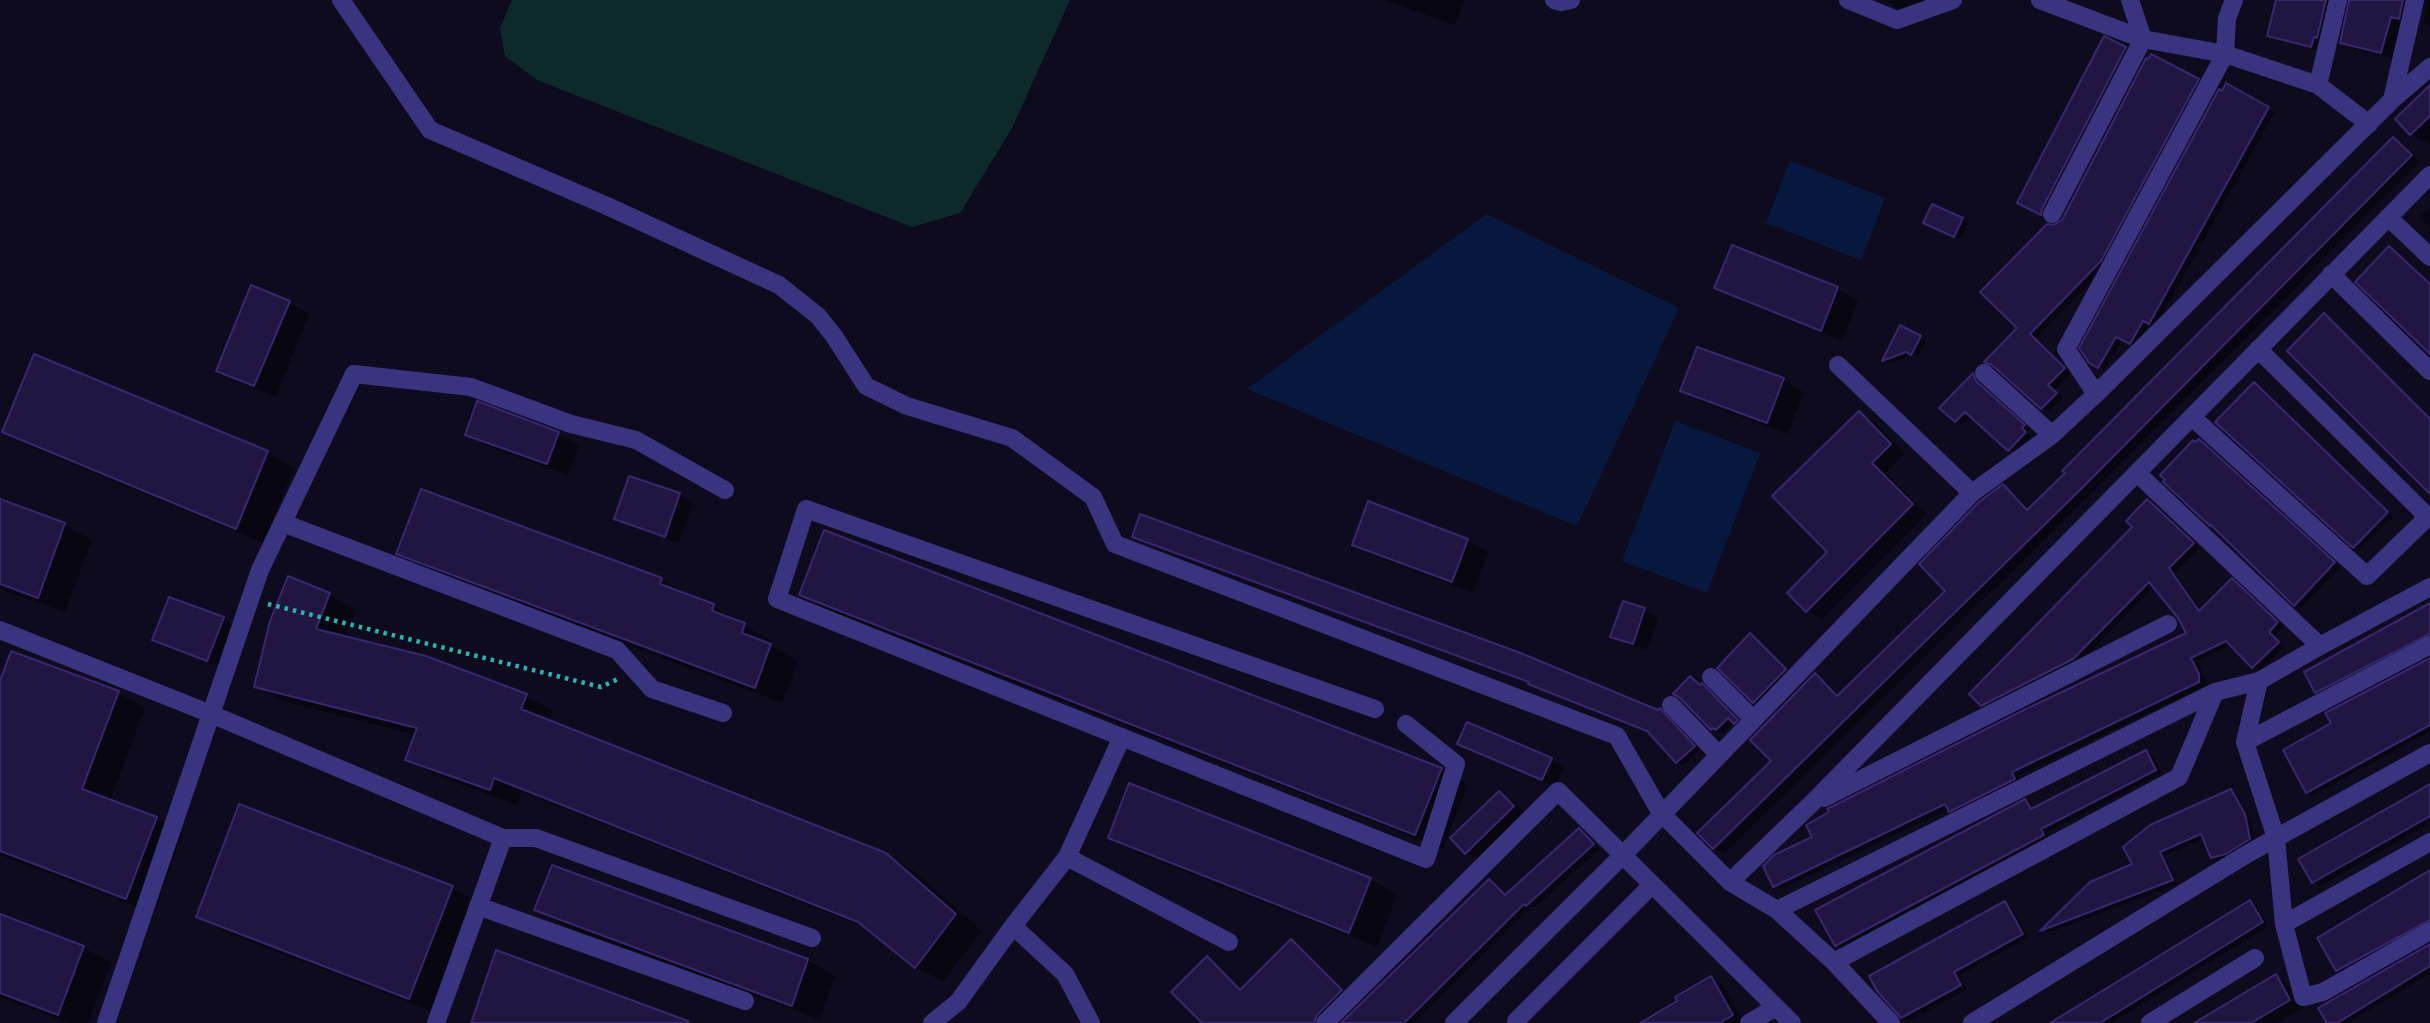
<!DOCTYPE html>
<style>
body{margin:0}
canvas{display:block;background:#0f0b1f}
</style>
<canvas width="2430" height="1023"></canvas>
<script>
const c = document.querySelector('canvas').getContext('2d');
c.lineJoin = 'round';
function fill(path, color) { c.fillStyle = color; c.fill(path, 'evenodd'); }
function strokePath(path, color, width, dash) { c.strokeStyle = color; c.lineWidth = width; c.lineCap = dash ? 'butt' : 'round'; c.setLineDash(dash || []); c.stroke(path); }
const green = new Path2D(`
 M512 0H1070L1012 128 960 213 912 227 537 80 505 56 500 28Z`);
const water = new Path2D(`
 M1790 161 1885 198 1861 260 1766 223Z
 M1487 214 1679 308 1577 526 1247 389Z
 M1675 421 1760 453 1707 593 1622 561Z`);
const shadow = new Path2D(`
 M1384 0H1464L1455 25Z
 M1885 0H1934L1907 13Z
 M2277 0H2340L2322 51 2279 41 2269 35Z
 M2350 0H2417L2401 22 2392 58 2352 48 2342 42Z
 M2427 0H2430V27L2423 23Z
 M2125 49 2131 52 2047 217 2020 202Z
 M2151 56 2205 85 2108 265 2036 339 2071 373 2055 390 2063 398 2049 412 2042 408 2020 328 2054 227 2063 221Z
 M2227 85 2275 112 2156 326 2150 323 2137 346 2122 339 2105 370 2090 361Z
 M2430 88V145L2411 134Z
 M2393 139 2403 144 2420 162 2094 491 1724 854 1714 848 1700 833 1773 761 1815 675 1825 681 1840 696 1947 591 2003 487 2013 492 2030 510Z
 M2430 207V228L2419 217Z
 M1962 219 1968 223 1961 239 1931 226Z
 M1733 247 1837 289 1858 301 1842 341 1737 299 1717 287Z
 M289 303 309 314 276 397 239 382 218 370Z
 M2325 315 2331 319 2430 418V489Z
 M1900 328 1926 341 1918 357 1914 355 1890 364 1884 360Z
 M1973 376 2030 430 2027 433 2031 436 2015 453 1971 415 1963 425 1942 408Z
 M1783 380 1804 392 1788 434 1703 403 1683 391Z
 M2254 384 2394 516 2360 550 2354 547Z
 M1859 413 1874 421 1905 454 1886 473 1927 514 1822 619 1807 611 1830 552Z
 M4 432 267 452 294 468 263 543 31 447Z
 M558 433 579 445 568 475 487 446 467 434Z
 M2199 441 2340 567 2301 608 2295 604Z
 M679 495 693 503 679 543 630 526 616 519Z
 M0 501 64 525 92 540 65 612 0 589Z
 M2148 501 2200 547 2175 573 2202 611 2232 580 2284 627 2275 636 2285 647 2260 671 2232 645 2197 661 2208 685 2017 776 2021 783 1957 814 1949 809 1781 889 1774 885 1814 838 2188 633 2179 617 2155 586 2080 662 1989 708 1982 704 2135 527Z
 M1467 540 1488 552 1473 593 1374 556 1354 544Z
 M398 553 661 580 741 621 740 623 772 641 770 645 798 661 782 703 426 569Z
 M329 594 356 610 345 638 526 696 553 711 549 722 886 854 914 871 982 931 943 982 916 967 871 930 522 792 517 805 434 775 407 759 416 735 283 701 256 686Z
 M801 595 1441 769 1468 785 1443 849 828 610Z
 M2430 605V639L2322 695 2316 691Z
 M1644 610 1658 618 1647 651 1626 644 1613 636Z
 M223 619 237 627 221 667 168 648 154 640Z
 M1750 636 1792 674 1761 706 1719 667Z
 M2430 660V731L2314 795 2308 792 2334 724Z
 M1691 678 1708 689 1743 724 1741 726 1734 722 1723 733 1712 729 1681 697Z
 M0 686 118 693 145 708 110 801 156 819 183 834 153 913 0 855Z
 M1660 710 1667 713 1700 750 1684 765 1677 762 1649 732Z
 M1459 744 1551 760 1564 767 1556 787Z
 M2146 752 2152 755 2162 773 2046 833 2050 839 1842 948 1836 945 2025 801 2034 809Z
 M2430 786V823L2320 886 2313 882Z
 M2231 791 2237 795 2251 819 2256 843 2233 857 2219 861 2212 857 2205 838 2165 856 2178 884 2048 933 2043 930 2091 883 2134 865Z
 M1500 793 1513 801 1527 815 1479 860 1466 852Z
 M1580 830 1600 849 1534 908 1532 907 1414 1023H1342L1489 881 1507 896Z
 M1110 837 1370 879 1397 895 1377 947 1137 853Z
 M553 867 808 960 835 976 820 1020 563 925 536 909Z
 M2430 872V925L2344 974 2337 970Z
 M452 887 479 903 437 1013 225 932 198 916Z
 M2250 902 2256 905 2269 926 2111 1023H2054Z
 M2005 903 2012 907 2028 937 1959 976 1967 989 1909 1021 1902 1017Z
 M0 916 83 947 111 963 88 1023H69L0 997Z
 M1291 941 1298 945 1348 995 1321 1023H1204L1207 959 1241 991Z
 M2430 946V973L2348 1023H2329Z
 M2276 976 2289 984 2303 1008 2277 1023H2197Z
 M1711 978 1723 985 1745 1023H1643L1680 1002Z`);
const building = new Path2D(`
 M2276 0H2326L2317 38 2314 37 2311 47 2267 36Z
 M2349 0H2403L2399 19 2391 17 2381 53 2340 43Z
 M2104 36 2126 47 2042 209 2041 215 2017 203Z
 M2151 54 2199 79 2101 261 2030 334 2065 368 2048 385 2057 393 2041 409 1992 365 1984 362 2017 328 1980 292 2047 224 2053 225 2062 220 2146 58 2148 59Z
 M2226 83 2269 107 2149 324 2143 321 2130 344 2116 337 2098 368 2089 363 2079 348 2219 89 2222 91Z
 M2430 85V116L2410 135 2395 119Z
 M2393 137 2412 155 2084 486 1713 849 1697 833 1771 761 1750 740 1815 673 1837 696 1945 591 1919 564 1979 502 2003 484 2027 510 2065 473 2062 471Z
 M1932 204 1963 218 1954 237 1923 223Z
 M1732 245 1838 287 1821 331 1714 288Z
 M2389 246 2430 284V354L2355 282Z
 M251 285 290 301 254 386 216 371Z
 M2324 313 2430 419V494L2287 351Z
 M1900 325 1921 336 1911 355 1906 352 1882 361Z
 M1697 347 1784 378 1767 423 1680 391Z
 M34 354 268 451 236 529 2 432Z
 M1973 373 1976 381 2025 425 2022 428 2026 432 2008 451 1965 412 1955 422 1939 408Z
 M2254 382 2388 512 2353 548 2215 422Z
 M477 401 559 432 547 464 465 435Z
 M1859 411 1891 444 1872 463 1913 504 1806 612 1787 593 1827 552 1772 496Z
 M2199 439 2335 562 2294 606 2211 525 2210 526 2163 482 2165 480 2160 475 2193 440 2195 442Z
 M629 476 680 493 665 537 614 519Z
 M421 489 662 578 660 584 714 604 712 611 745 623 742 633 771 644 755 688 396 554Z
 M0 499 65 523 38 598 0 584Z
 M2147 499 2194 543 2169 568 2199 611 2232 578 2278 622 2269 632 2279 642 2252 668 2226 641 2191 658 2199 674V682L2012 772 2015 779 1949 812 1945 804 1773 887 1763 866 1774 855 1812 837 1806 825 1829 812 1827 809 2024 710 2186 633 2178 618 2149 582 2073 659 1981 706 1969 694 2132 527 2126 521Z
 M1368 501 1468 539 1452 582 1352 545Z
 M1140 514 1518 652 1658 710 1660 708 1695 746 1676 763 1647 731 1528 684 1529 682 1132 537Z
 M824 530 1442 768 1415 835 799 595Z
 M288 576 330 593 316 629 426 656 527 694 521 709 886 853 956 914 915 968 858 922 494 778 490 790 405 760 417 728 254 687 270 621Z
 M169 597 224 617 207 661 152 640Z
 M1623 601 1645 608 1633 644 1610 637Z
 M2430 603V634L2315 693 2304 672Z
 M1750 633 1786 669 1753 703 1717 668Z
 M11 651 119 691 82 789 157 817 126 899 0 851V681Z
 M2430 658V725L2306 793 2283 750 2331 723 2325 713Z
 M1690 676 1700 685 1702 683 1738 720 1734 724 1728 718 1716 730 1713 728 1711 730 1679 697 1673 694Z
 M1467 722 1552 758 1542 780 1457 744Z
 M2146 750 2156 770 2041 829 2044 835 1835 946 1815 910 2025 799 2031 809Z
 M1129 783 1371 878 1349 933 1108 838Z
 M2430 784V816L2312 883 2298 859Z
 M2231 789 2245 814 2250 839 2226 854 2211 858 2201 834 2160 852 2173 880 2040 931 2090 882 2132 864 2123 847 2150 825Z
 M1499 791 1514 806 1465 854 1450 838Z
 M239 804 453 886 409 999 196 917Z
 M1579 828 1594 844 1526 906 1524 904 1404 1023H1341L1489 879 1505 895Z
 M552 865 808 959 792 1006 534 910Z
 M2430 870V920L2336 971 2317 938Z
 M2250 900 2263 922 2100 1023H2050Z
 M2005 901 2023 934 1954 972 1961 985 1901 1018 1877 991 1869 976Z
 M0 914 84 946 58 1015 0 993Z
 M1291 939 1342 990 1317 1015 1314 1023H1202L1171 992 1207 956 1240 990Z
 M2430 944V966L2337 1023H2327L2318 1008Z
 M496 950 688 1021V1023H471Z
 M2276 974 2290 1000 2251 1023H2194Z
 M1711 976 1733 1015 1720 1023H1640L1677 1001 1675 997Z`);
const path = new Path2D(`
 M268 604 601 687 618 679`);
const minor = new Path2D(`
 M341 0 430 130 607 206 779 285 818 316 834 336 866 386 907 406 1012 438 1093 497 1115 544 1617 736 1661 813 1730 882 1777 910 1834 962 1891 1023
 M1554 0 1561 2 1571 0
 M1848 0 1897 20 1953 0
 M2040 0 2143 39 2052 214
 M2130 0 2143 39 2225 54 2318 85 2369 124
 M2318 85 2338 0
 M2392 100 2415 0
 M2388 217 2430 257
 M2331 274 2430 371
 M2258 349 2428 517
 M1838 365 1972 493
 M1984 373 2052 435
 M2096 394 2066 349 2225 54 2227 18 2234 0
 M2192 417 2367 576 2430 515
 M2137 473 2320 646
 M283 523 617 650 652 689 723 713
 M0 630 211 714 503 838H536L812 938
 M1711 677 1753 719
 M2259 681 2245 742 2276 838 2284 924 2303 997 2323 992 2430 931
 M1671 705 1718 754
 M1375 709 806 509 777 599 1426 859 1456 764 1406 724
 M2245 742 2430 645
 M1824 798 2168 624
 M1067 857 1229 942
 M1730 882 1810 805 2430 175
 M478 906 745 1001
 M1777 910 2215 692 2259 681 2320 646 2430 587
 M2284 924 2430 842
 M1013 926 1065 974 1091 1023
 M1834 962 2179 777 2215 692
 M1516 1021 1652 885
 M106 1023 260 570 354 374 471 387 571 424 636 440 725 490
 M436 1023 503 838
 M932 1023 958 1002 1013 926 1067 857 1122 737
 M1325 1023 1558 791 1792 1023
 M1454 1023 1622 856 1972 493 2052 435 2096 394 2392 100 2430 67
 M1749 1023 1776 1007
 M1972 1023 2247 854 2430 753
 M2150 1023 2255 958`);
fill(green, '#0e2929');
fill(water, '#06183d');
fill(shadow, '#0007');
fill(building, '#211641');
strokePath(building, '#38276e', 2);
strokePath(path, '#27b5b2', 4.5, [3.5, 5]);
strokePath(minor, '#3a3480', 18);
</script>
